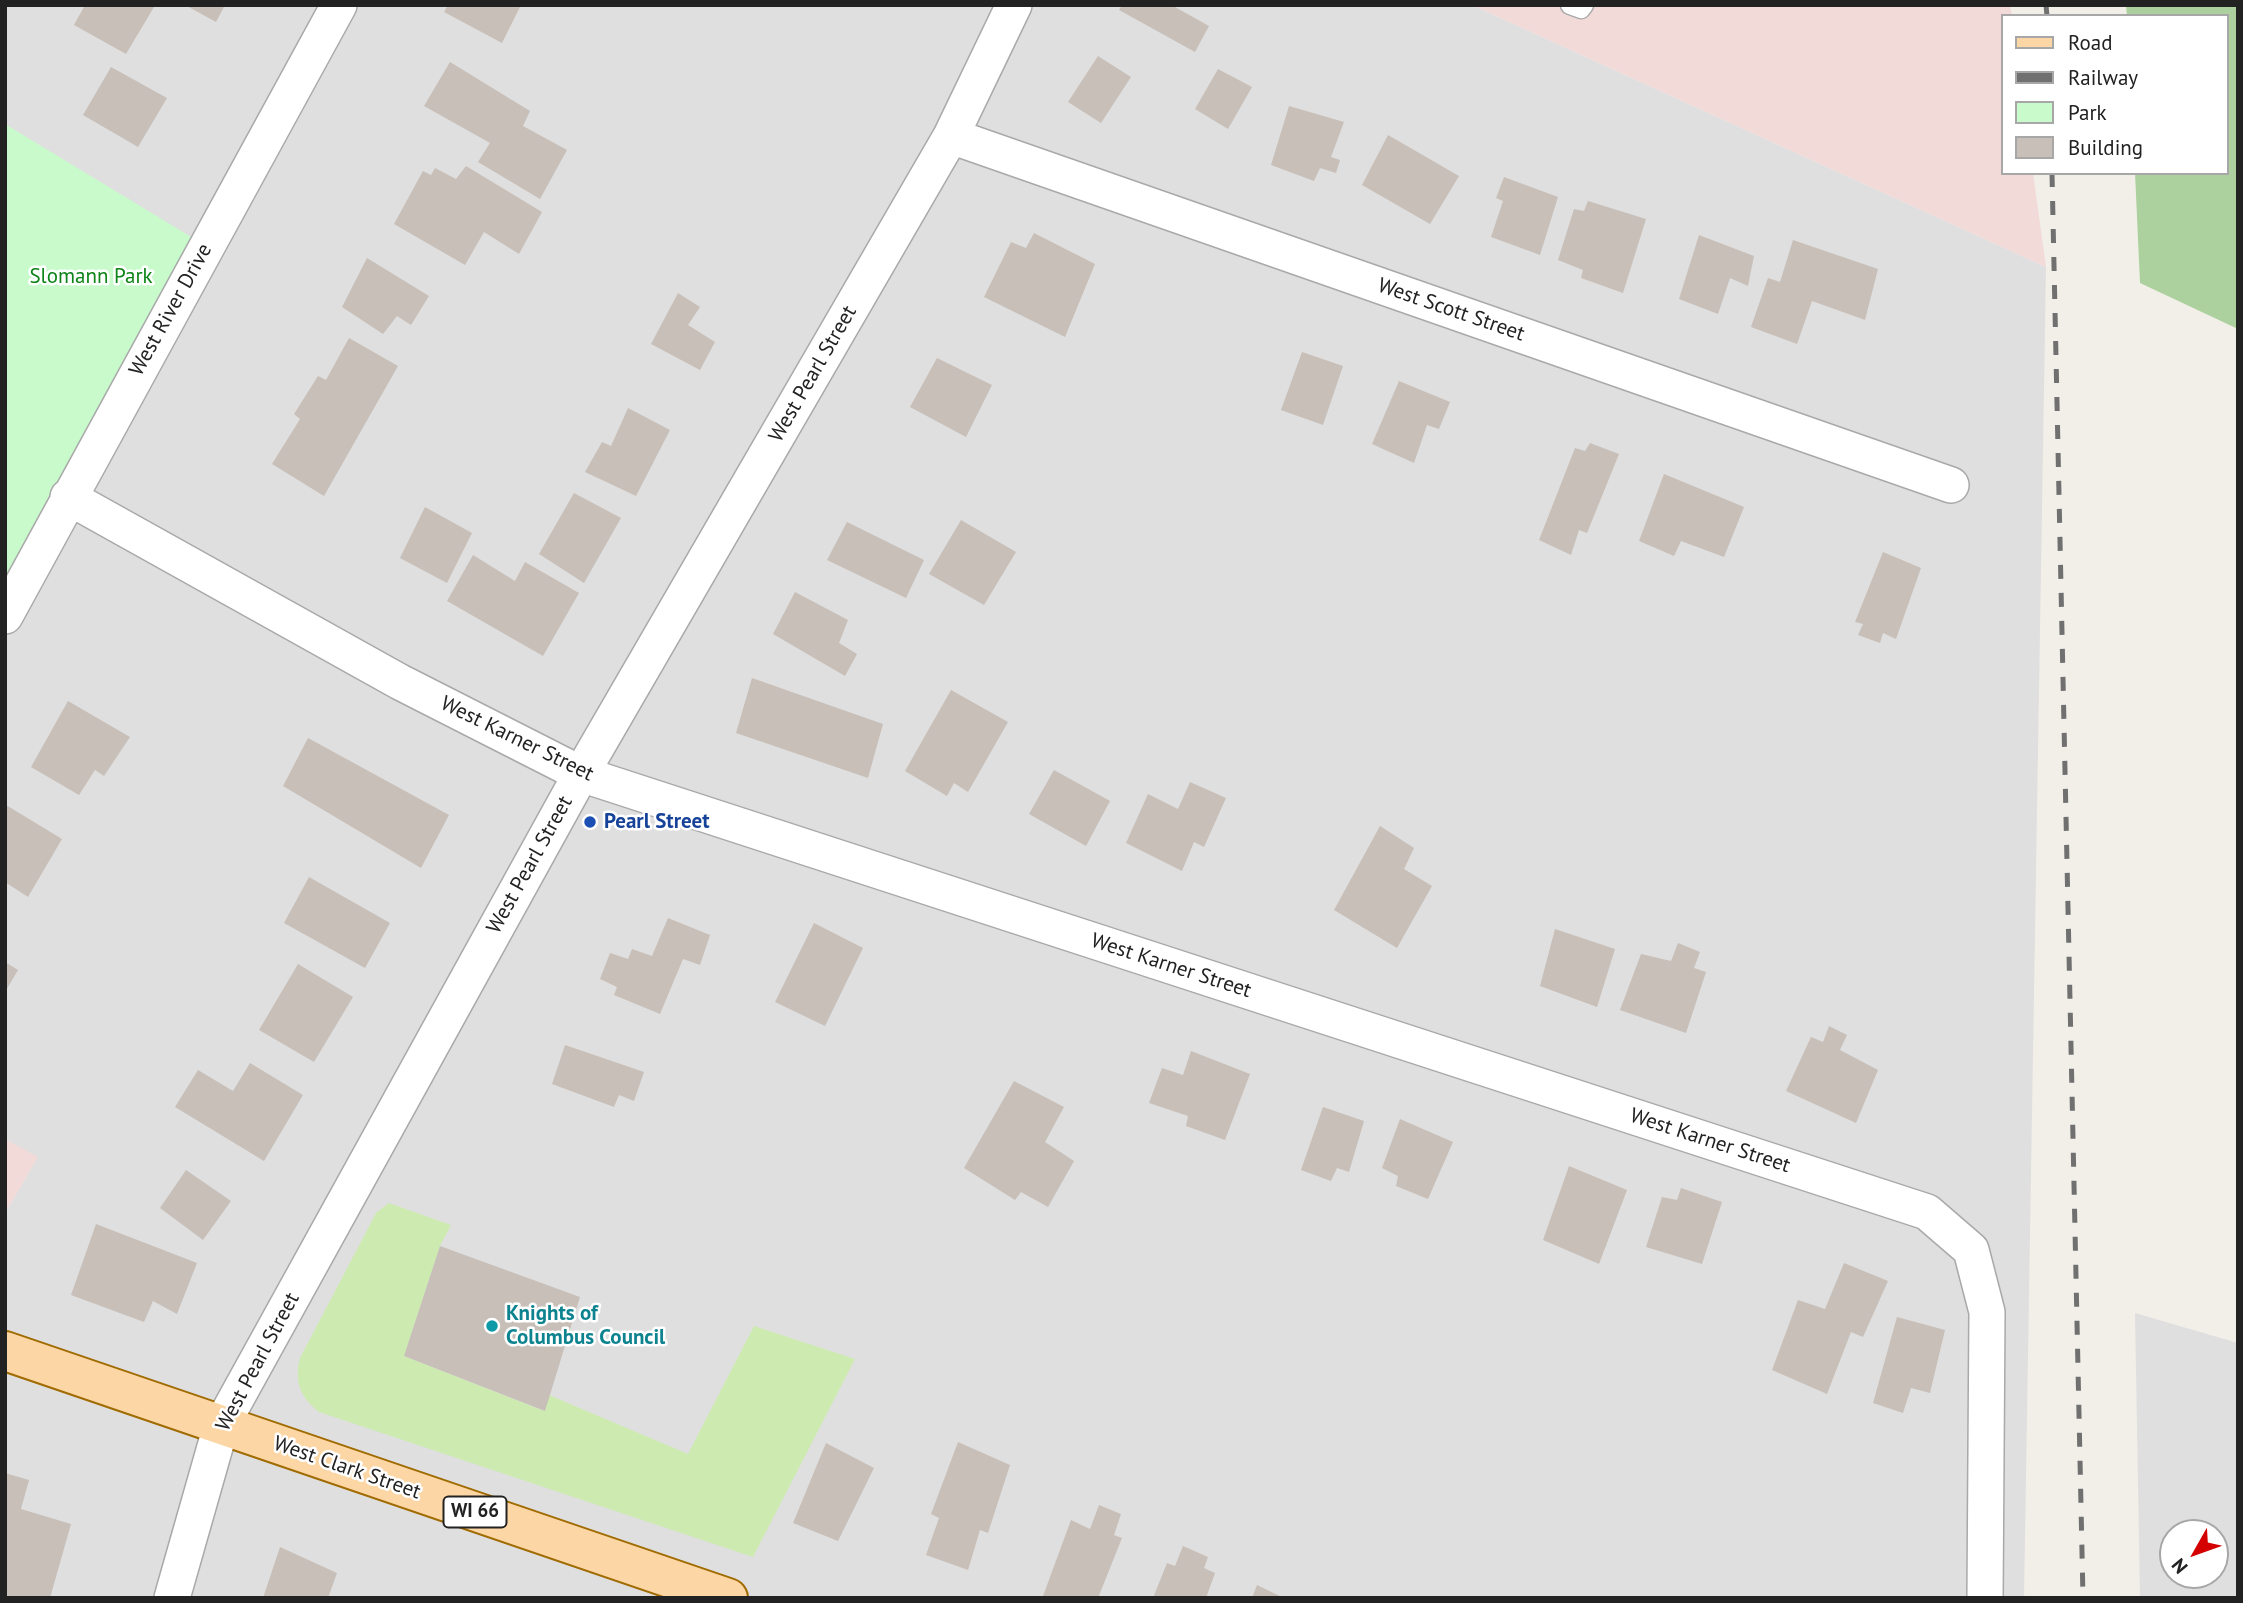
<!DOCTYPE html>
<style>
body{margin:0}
#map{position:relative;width:2243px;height:1603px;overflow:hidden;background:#f2efe9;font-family:"PT Sans",sans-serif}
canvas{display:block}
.frame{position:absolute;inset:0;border:7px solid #222;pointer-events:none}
.legend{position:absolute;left:2001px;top:14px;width:228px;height:161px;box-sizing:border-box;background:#fff;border:2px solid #a7a7a7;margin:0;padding:9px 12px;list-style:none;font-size:21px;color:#222}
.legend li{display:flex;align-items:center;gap:14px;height:35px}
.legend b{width:35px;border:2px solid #a7a7a7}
.north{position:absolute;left:2159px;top:1519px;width:70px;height:70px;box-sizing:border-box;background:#fff;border:2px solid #a7a7a7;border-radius:50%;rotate:230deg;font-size:19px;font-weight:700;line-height:28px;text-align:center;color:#222}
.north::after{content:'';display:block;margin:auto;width:24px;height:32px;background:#d40000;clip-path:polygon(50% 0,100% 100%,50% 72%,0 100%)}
</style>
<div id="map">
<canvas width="2243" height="1603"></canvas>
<div class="frame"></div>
<ul class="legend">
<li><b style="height:9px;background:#fcd6a4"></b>Road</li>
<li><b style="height:9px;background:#707070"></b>Railway</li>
<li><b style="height:19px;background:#c8facc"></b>Park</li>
<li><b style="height:19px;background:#c7bfb8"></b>Building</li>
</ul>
<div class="north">N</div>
</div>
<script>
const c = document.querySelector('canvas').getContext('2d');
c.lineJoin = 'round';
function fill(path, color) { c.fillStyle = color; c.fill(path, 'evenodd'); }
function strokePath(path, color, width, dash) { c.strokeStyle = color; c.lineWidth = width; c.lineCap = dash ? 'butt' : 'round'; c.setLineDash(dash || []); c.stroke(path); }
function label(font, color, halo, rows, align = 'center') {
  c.font = font + ' "PT Sans",sans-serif'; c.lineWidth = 5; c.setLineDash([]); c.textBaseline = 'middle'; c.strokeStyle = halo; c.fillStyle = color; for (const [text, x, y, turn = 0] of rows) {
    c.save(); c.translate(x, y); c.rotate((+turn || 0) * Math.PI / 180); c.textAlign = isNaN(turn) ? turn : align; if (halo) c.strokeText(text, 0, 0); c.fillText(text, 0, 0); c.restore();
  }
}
const residential = new Path2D(`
 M5 5H1472L2046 267 2024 1598H5V1213L37 1158 5 1139Z
 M2135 1313 2238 1343V1598H2140ZM2173 1533H2215V1575H2173Z`);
const commercial = new Path2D(`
 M1472 5H2010L2012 16H2003V173H2033L2046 267Z
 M5 1139 38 1157 5 1213Z`);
const grass = new Path2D(`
 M389 1203 451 1225 440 1246 404 1356 544 1411 549 1395 688 1454 754 1326 855 1359 753 1557 319 1412C300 1397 294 1381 300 1358L376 1213Z`);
const forest = new Path2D(`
 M2126 5H2238V329L2140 283 2135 173H2227V16H2127Z`);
const park = new Path2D(`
 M5 124 206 246 5 610Z`);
const building = new Path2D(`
 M85 5H150L154 7 126 54 74 25Z
 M185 5H225L216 22Z
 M448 5H521L502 43 444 12Z
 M1122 5H1176L1175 7 1209 26 1195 52 1119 10Z
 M1098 56 1131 77 1101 123 1068 102Z
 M450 62 530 111 523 126 567 150 540 199 478 162 490 143 424 106Z
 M111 67 167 98 138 147 83 115Z
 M1218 69 1252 87 1228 129 1195 109Z
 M1289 106 1344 122 1331 157 1340 160 1336 173 1320 168 1314 181 1271 165Z
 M1388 135 1459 176 1430 224 1362 185Z
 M466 166 542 212 519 254 484 232 465 265 394 224 423 171 431 175 435 168 456 179Z
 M1504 177 1558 197 1540 255 1491 237 1503 201 1496 198Z
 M1588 201 1646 219 1623 293 1581 278 1583 270 1558 260 1574 209 1584 211Z
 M1034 233 1095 264 1065 337 984 297 1011 242 1026 248Z
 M1699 235 1754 256 1748 286 1730 278 1718 314 1679 299Z
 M1793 240 1878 269 1865 320 1812 301 1797 344 1751 327 1768 278 1780 282Z
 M367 258 429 296 411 325 397 316 383 334 342 307Z
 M678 293 700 307 688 325 715 342 700 370 651 344Z
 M349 338 398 366 324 496 272 464 300 419 294 414 318 376 326 380Z
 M1302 352 1343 366 1323 425 1281 410Z
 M937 358 992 385 966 437 910 407Z
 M1399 381 1450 402 1439 429 1427 425 1414 463 1372 444Z
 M628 408 670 430 636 496 585 472 602 442 611 446Z
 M1590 443 1619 454 1587 533 1579 530 1571 555 1539 540 1575 448 1585 451Z
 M1664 474 1744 507 1724 557 1681 541 1674 556 1639 541Z
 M574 493 621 518 584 583 539 554Z
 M425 507 472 533 447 583 400 558Z
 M961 520 1016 552 984 605 929 574Z
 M847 522 924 560 906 598 827 560Z
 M1883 552 1921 568 1896 639 1883 633 1880 643 1858 635 1863 624 1855 622Z
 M473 555 515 581 525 562 579 593 543 656 447 601Z
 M795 592 848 620 839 643 857 654 845 676 773 634Z
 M752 678 883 724 868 778 736 733Z
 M951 690 1008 722 968 792 954 783 947 796 905 771Z
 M68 701 130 737 104 776 95 770 79 795 31 767Z
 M308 738 449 815 421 868 283 786Z
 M1054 770 1110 801 1086 846 1029 814Z
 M1190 782 1226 798 1204 847 1194 842 1182 871 1126 843 1148 794 1178 809Z
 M6 805 62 839 28 897 5 882Z
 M1380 826 1414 848 1404 869 1432 886 1397 948 1334 910Z
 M309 877 390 923 365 968 284 923Z
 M668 918 710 935 700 965 683 959 660 1014 614 995 617 987 600 979 610 953 628 959 632 949 652 956Z
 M814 923 863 948 825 1026 775 1002Z
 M1555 929 1615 949 1597 1007 1540 986Z
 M1678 943 1700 952 1694 968 1706 972 1686 1033 1620 1010 1641 954 1671 961Z
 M5 962 18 970 5 992Z
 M298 964 353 997 314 1062 259 1030Z
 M1829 1026 1847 1035 1840 1050 1878 1070 1856 1123 1786 1091 1811 1037 1823 1042Z
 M565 1045 644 1072 634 1101 619 1095 614 1107 552 1084Z
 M1191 1051 1250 1074 1225 1140 1186 1126 1188 1116 1149 1103 1162 1068 1183 1075Z
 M250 1063 303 1095 264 1161 175 1107 198 1070 233 1091Z
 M1014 1081 1064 1107 1045 1142 1074 1161 1048 1207 1021 1192 1015 1200 964 1168Z
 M1323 1107 1364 1121 1349 1172 1337 1168 1331 1181 1301 1170Z
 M1400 1119 1453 1142 1428 1199 1396 1186 1398 1176 1382 1168Z
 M1569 1166 1627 1190 1599 1264 1543 1240Z
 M186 1170 231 1201 203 1240 160 1208Z
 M1681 1188 1722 1202 1702 1264 1646 1247 1662 1197 1677 1200Z
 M96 1224 197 1263 177 1314 153 1301 144 1322 71 1295Z
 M440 1246 580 1297 545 1411 404 1356Z
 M1844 1263 1888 1281 1863 1337 1851 1332 1827 1394 1772 1370 1798 1300 1825 1309Z
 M1897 1317 1945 1330 1930 1393 1911 1388 1903 1413 1873 1403Z
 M958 1442 1010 1465 988 1533 980 1530 968 1570 926 1555 939 1518 931 1514Z
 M826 1443 874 1468 838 1541 793 1523Z
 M5 1473 29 1480 21 1509 71 1524 50 1598H5Z
 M1099 1505 1121 1514 1114 1535 1122 1538 1098 1598H1049L1043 1596 1071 1520 1090 1529Z
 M1183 1546 1208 1557 1204 1568 1215 1573 1206 1598H1153L1167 1563 1175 1566Z
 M280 1547 337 1573 328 1598H263Z
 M1257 1585 1284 1598H1252Z`);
const service = new Path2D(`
 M1570 5 1581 9 1584 5`);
const minor = new Path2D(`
 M951 136 1951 485
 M68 497 400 682 581 774 1927 1212 1971 1250 1987 1312 1985 1598
 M5 616 339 5
 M172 1598 221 1426 581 774 951 136 1014 5`);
const primary = new Path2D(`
 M5 1351 728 1598`);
const rail = new Path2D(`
 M2046 5 2047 16
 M2052 173 2083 1598`);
const markers = [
 [590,822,7,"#1a4fb4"],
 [492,1326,7,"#0f9aa8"]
];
const shields = [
 [475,1512,63]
];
const shieldNames = [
 ["WI 66",475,1512]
];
const parkNames = [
 ["Slomann Park",91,277]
];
const streetNames = [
 ["West River Drive",171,310,-61],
 ["West Scott Street",1451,310,19],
 ["West Pearl Street",813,374,-60],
 ["West Karner Street",517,739,26],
 ["West Pearl Street",530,865,-61],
 ["West Karner Street",1171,966,18],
 ["West Karner Street",1710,1141,18],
 ["West Pearl Street",258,1362,-62],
 ["West Clark Street",347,1468,19]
];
const transitNames = [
 ["Pearl Street",604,822]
];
const cultureNames = [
 ["Knights of",506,1314],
 ["Columbus Council",506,1338]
];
fill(residential, '#e0dfdf');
fill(commercial, '#f2dad9');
fill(grass, '#cdebb0');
fill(forest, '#add19e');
fill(park, '#c8facc');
fill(building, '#c7bfb8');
strokePath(service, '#a9a9a9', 21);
strokePath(minor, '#a9a9a9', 38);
strokePath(primary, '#a06b00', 42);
strokePath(service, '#fff', 18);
strokePath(minor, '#fff', 35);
strokePath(primary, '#fcd6a4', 38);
strokePath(rail, '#707070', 5, [14, 14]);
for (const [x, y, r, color] of markers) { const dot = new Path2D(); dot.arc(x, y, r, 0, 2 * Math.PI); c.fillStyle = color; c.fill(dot); strokePath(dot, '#fff', 2.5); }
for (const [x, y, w] of shields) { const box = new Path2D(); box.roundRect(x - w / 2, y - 15.5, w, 31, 5); c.fillStyle = '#fff'; c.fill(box); strokePath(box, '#222', 2); }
label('bold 19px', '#222', null, shieldNames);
label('21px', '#0c8416', '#fff', parkNames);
label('21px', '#222', '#fff', streetNames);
label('bold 21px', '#164399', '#fff', transitNames, 'left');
label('bold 21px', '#0d838f', '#fff', cultureNames, 'left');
</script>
